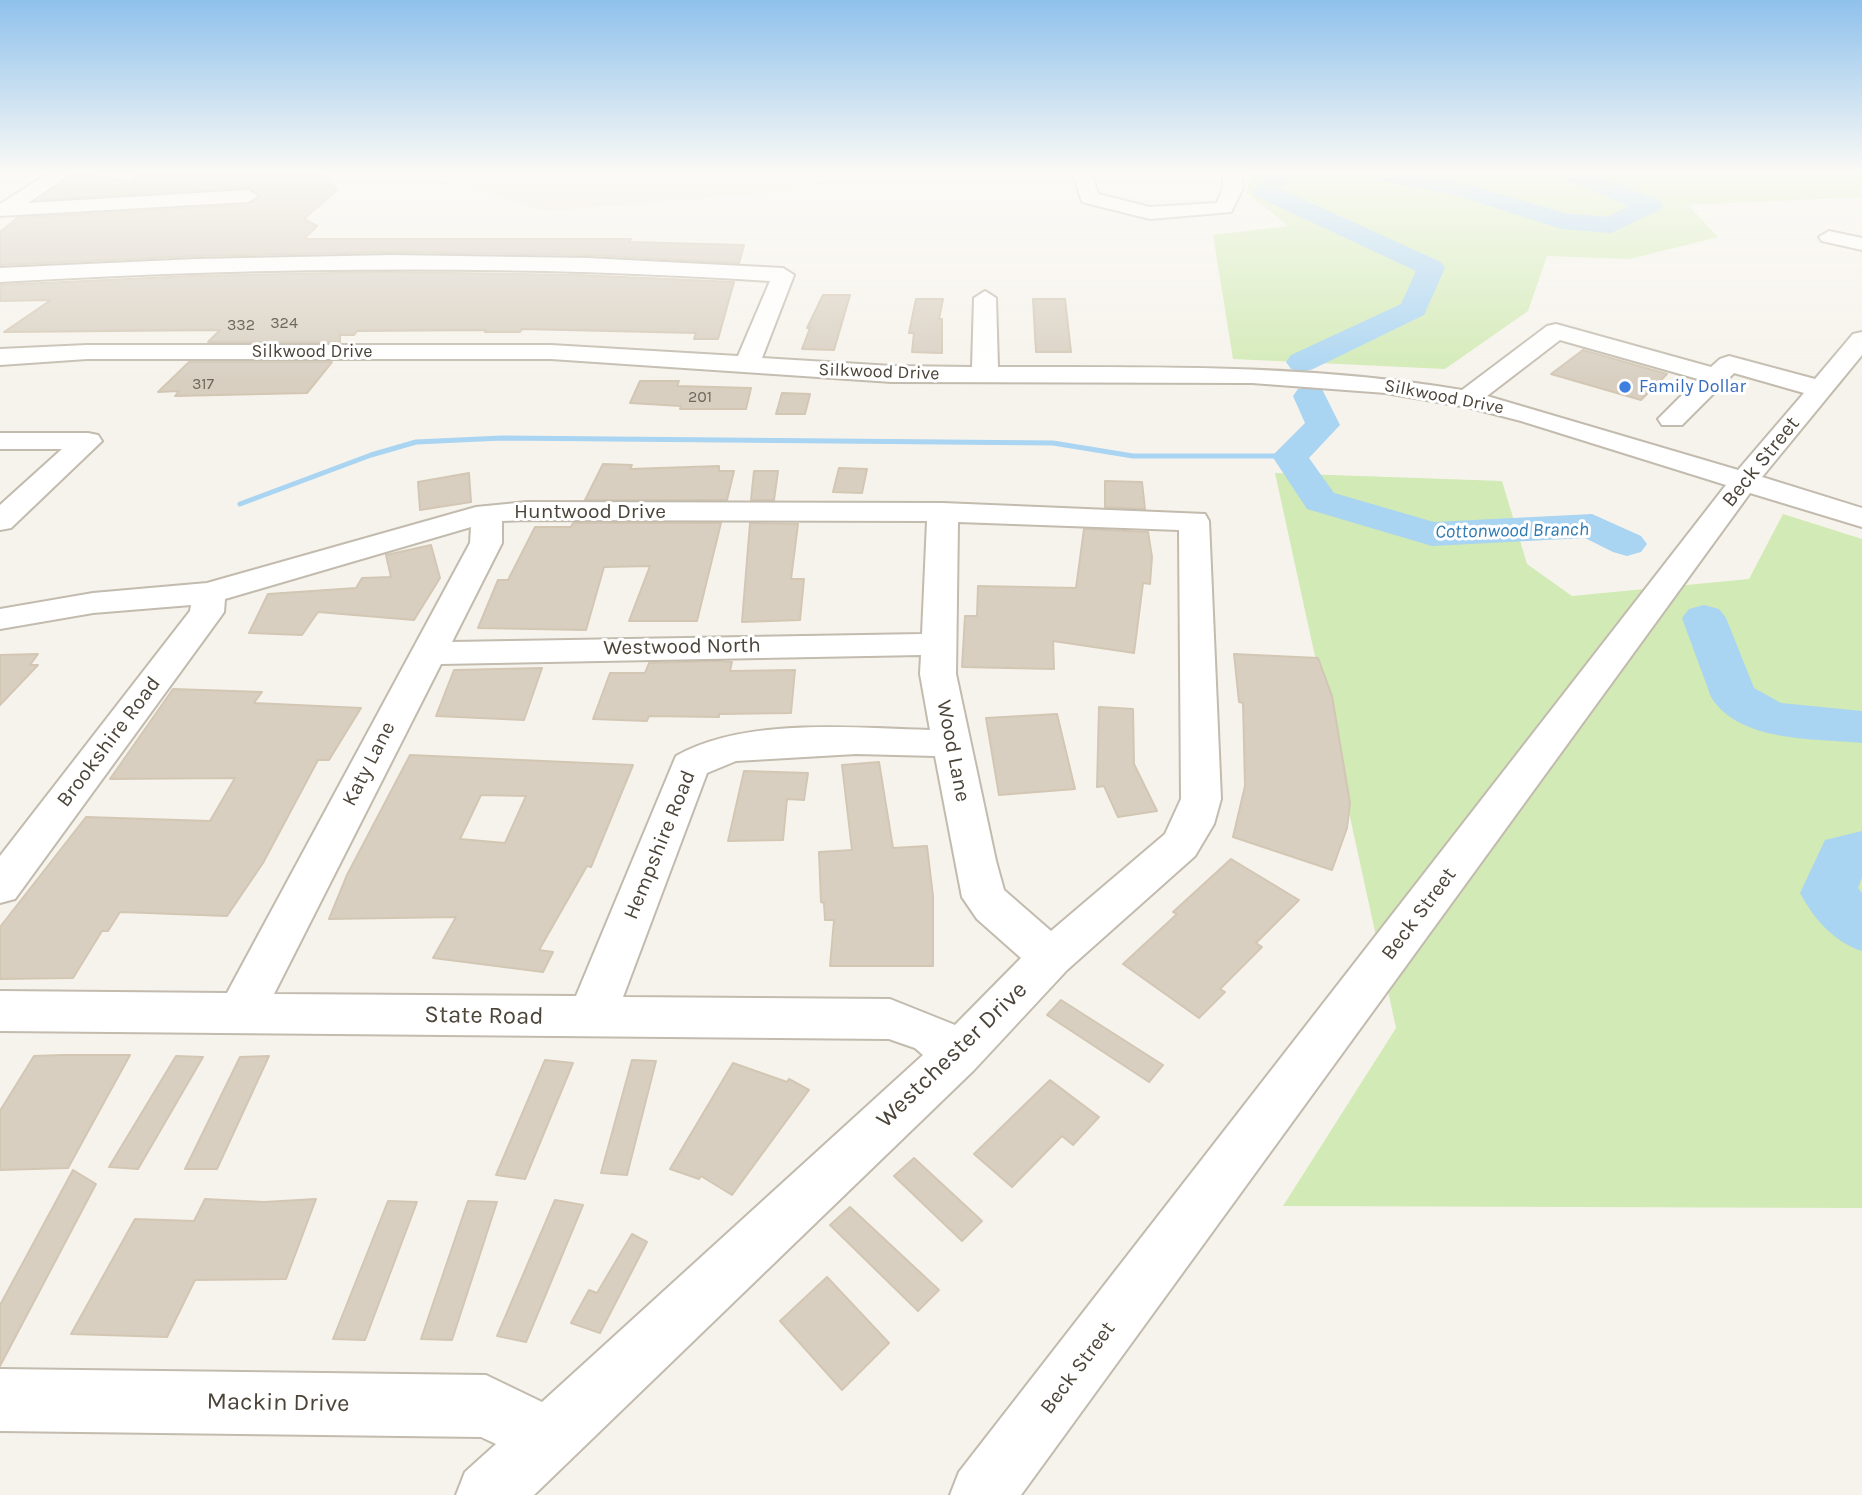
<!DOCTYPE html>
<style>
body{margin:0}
canvas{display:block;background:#f6f3ec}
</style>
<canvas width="1862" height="1495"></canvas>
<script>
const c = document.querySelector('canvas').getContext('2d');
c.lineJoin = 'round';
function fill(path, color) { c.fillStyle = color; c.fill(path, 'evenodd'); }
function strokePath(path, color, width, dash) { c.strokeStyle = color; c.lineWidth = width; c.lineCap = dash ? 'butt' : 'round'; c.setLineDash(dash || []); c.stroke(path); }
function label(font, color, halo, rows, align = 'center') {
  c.font = font + ' Karla,sans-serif'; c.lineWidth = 6; c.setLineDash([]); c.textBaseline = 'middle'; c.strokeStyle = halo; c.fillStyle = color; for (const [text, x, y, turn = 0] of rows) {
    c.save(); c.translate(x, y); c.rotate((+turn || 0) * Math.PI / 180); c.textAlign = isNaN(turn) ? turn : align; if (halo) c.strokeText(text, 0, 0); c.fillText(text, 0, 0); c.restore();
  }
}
const education = new Path2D(`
 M429 173H838L781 192 545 211Z`);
const green = new Path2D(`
 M1253 173H1862V197L1688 205 1718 237 1630 259 1547 256 1528 311 1445 369 1233 359 1213 235 1288 226 1246 192Z
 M1275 473 1502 481 1527 564 1572 596 1749 579 1783 514 1862 539V1208L1283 1206 1396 1028Z`);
const stream = new Path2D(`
 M240 504 371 455 416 442 502 438 1053 443 1133 456H1290`);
const river = new Path2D(`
 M1268 173H1294L1280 189 1441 262 1445 268 1424 315 1313 369 1302 372 1291 369 1286 362 1291 355 1401 304 1416 271 1256 196 1253 191Z
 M1362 173H1416L1461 182 1564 213 1607 217 1629 206 1561 178 1557 173H1591L1659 200 1663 205 1659 210 1611 233 1561 229 1456 195 1374 180Z
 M1310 386 1322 389 1340 425 1309 458 1334 493 1434 522 1592 514 1641 536 1647 544 1641 552 1627 556 1613 552 1585 538 1432 546 1307 509 1272 456 1305 423 1293 396 1298 389Z
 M1704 605 1719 609 1726 618 1754 688 1781 703 1862 711V743C1814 738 1740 743 1711 697L1682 618 1689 609Z
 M1862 831V877L1858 888 1862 893V951C1834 942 1814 919 1800 893L1825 840Z`);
const building = new Path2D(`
 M75 173 134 182 133 173H321L337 190 304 219 317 226 304 239H631L629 242 744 245 739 263 588 255 392 252 196 256 0 265V232L17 218 248 205 260 197 248 187 39 200Z
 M385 272 577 275 734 282 718 339H694L696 333 522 329 520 332H485L486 330 357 331 354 335H340V342H208L220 330 4 332 51 300 0 301V285L193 276Z
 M823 295H850L834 350 802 349 810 328H807Z
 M916 299H943L939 319H942V353L912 352 914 333H909Z
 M1033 299H1065L1071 352H1036Z
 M1583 350 1667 374 1641 400 1551 374Z
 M189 362H332L307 393 175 396 179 391 158 392Z
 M640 381H679L677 386 751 388 746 409H680L681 406 630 403Z
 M782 393 810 394 805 414H776Z
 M603 464 632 465 630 469 719 466V471H734L727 500H585Z
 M839 468 867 469 862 493 833 492Z
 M754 471H778L774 500H751Z
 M469 473 471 502 420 510 418 482Z
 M1105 481 1142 482 1145 509 1105 507Z
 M573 523H721L697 621H629L650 566 604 567 586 630 478 628 498 580H508L535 527H571Z
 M750 523 798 524 791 579H804L800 620 742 622Z
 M1084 529 1148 532 1152 557 1150 584 1143 583 1134 653 1053 641 1054 669 962 667 965 616H977L978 586 1076 588Z
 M431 545 440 578 414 620 318 612 302 635 249 633 268 594 356 588 362 578 391 577 386 555Z
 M38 654 30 665H38L0 705V655Z
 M1234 654 1318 658 1332 696 1350 803 1347 828 1332 870 1233 837 1245 786 1243 703 1239 702Z
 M718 661 732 662 730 671 795 670 791 713 719 714V717L649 716 647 721 593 719 610 673H645L649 663Z
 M542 668 524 720 436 716 454 670Z
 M173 689 262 692 254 703 361 708 329 760H318L263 863 227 916 120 912 108 931H102L73 978 0 979V927L86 817 210 821 235 778 110 779Z
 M1099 707 1133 709 1134 764 1157 811 1118 817 1104 786 1097 787Z
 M1057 714 1075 789 999 795 986 718Z
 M410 755 633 765 591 867 587 866 539 950 553 952 543 972 433 958 456 917 329 919 347 875ZM481 795 526 796 505 843 460 839Z
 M879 762 893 848 927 846 933 896V966H830L834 920H825L824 903 821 902 819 852 852 850 842 765Z
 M744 771 808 773 804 800 787 799 783 840 728 841Z
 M1231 859 1299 900 1256 943 1262 947 1220 989 1225 992 1199 1018 1123 964 1177 914 1173 912Z
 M1061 1000 1163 1065 1149 1082 1047 1015Z
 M62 1055H130L68 1168 0 1170V1111L34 1056Z
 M176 1056 203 1057 138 1169 109 1167Z
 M269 1056 217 1169H185L240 1057Z
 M545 1060 573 1063 525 1179 496 1175Z
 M632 1060 656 1061 627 1175 601 1173Z
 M733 1063 787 1082 789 1079 809 1090 732 1195 701 1176 699 1179 670 1169Z
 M1050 1080 1099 1117 1073 1145 1062 1136 1012 1187 974 1154Z
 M914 1158 982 1221 962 1241 894 1176Z
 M73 1170 96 1184 0 1366V1305Z
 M205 1199 264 1202 316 1199 286 1279 195 1280 167 1337 71 1334 135 1219 194 1221Z
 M555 1200 583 1205 526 1342 497 1336Z
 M388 1201 417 1202 365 1340 333 1339Z
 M468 1201 497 1202 452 1340 421 1339Z
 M850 1207 939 1290 918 1311 830 1225Z
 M632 1234 647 1242 600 1333 571 1323 589 1290 597 1293Z
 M827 1277 889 1343 842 1390 780 1321Z`);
const minor = new Path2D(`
 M49 173H72L28 203 248 190 258 196 248 202 0 216V204Z
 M1073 173H1091L1098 194 1150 207 1217 203 1223 188V173H1241L1243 188 1231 212 1150 219 1082 202Z
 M1829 231 1862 238V250L1822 241 1819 237Z
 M392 255 588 258 783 268 794 275 762 358 892 366 972 367 974 298 985 291 996 298 998 367C1153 367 1308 364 1462 390L1547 326 1556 324 1711 367 1720 359 1729 356 1815 379 1853 334 1862 332V355L1762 477 1862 508V527L1750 493 1021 1495H950L959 1472 1726 485 1521 421 1467 407 1386 393 1252 383 892 382 551 359H87L0 365V349L87 345H551L738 356 770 281C513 264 257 267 0 282V268L196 259ZM1560 340 1698 379 1658 419 1662 425H1682L1734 373 1804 393 1738 470 1487 396Z
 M0 433H88L98 435 102 441 11 528 0 530V505L62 449H0Z
 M527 502 943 503 1205 514 1209 521 1221 799 1214 824 1195 856 1067 970 974 1070 534 1495H456L465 1472 496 1444 481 1437 0 1431V1369L486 1375 542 1402 923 1055 915 1048 889 1039 0 1031V991L227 993 470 543 471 527 225 599 224 612 219 619 15 899 0 903V856L190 611 191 605 93 613 0 629V609L93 593 207 583 476 507ZM527 520 927 521 922 634 452 642 502 543V521ZM958 522 1179 530 1181 799 1165 834 1051 931 1004 890 996 861 956 674ZM921 655 920 674 930 730C853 728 745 717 676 756L576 996 274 994 441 664ZM856 754 935 756 962 897 977 919 1021 958 955 1025 890 999 623 997 707 773 736 761Z`);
const markers = [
 [1625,387,7,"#3f7fe0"]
];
const farNumbernames = [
 ["324",284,323],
 ["332",241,325],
 ["317",203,384],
 ["201",700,397]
];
const farStreetnames = [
 ["Silkwood Drive",312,352],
 ["Silkwood Drive",879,372,2],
 ["Silkwood Drive",1444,397,11]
];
const farShopnames = [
 ["Family Dollar",1639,387]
];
const farWaternames = [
 ["Cottonwood Branch",1512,531,-1]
];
const streetNames = [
 ["Beck Street",1761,462,-51],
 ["Huntwood Drive",590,512],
 ["Westwood North",682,647,-1],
 ["Brookshire Road",109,742,-53],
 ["Wood Lane",953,751,79],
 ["Katy Lane",369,764,-63],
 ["Hempshire Road",660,845,-68],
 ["Beck Street",1419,914,-53],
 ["Beck Street",1078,1368,-53]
];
const nearStreetnames = [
 ["State Road",484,1016,1],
 ["Westchester Drive",952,1055,-44],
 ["Mackin Drive",278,1403,1]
];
fill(education, '#efe8d6');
fill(green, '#d2eab5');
strokePath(stream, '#a9d4f2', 5);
fill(river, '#a9d4f2');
fill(building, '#d8cfc1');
strokePath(building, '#d3c7b4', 2);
strokePath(minor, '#c2bbae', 4);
fill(minor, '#fff');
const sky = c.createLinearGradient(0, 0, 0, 383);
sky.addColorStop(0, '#8fc1ec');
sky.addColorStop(0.45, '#fbfaf6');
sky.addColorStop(1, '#fbfaf600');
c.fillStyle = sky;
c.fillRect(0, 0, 1862, 383);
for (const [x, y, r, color] of markers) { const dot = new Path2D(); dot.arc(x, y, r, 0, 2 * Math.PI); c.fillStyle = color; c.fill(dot); strokePath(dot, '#fff', 2.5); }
label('16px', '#6e675b', null, farNumbernames);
label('18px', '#4b4439', '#fff', farStreetnames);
label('18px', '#366cbe', '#fff', farShopnames, 'left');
label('italic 19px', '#2e7ab2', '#fff', farWaternames);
label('21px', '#4b4439', '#fff', streetNames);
label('24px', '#4b4439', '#fff', nearStreetnames);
</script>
